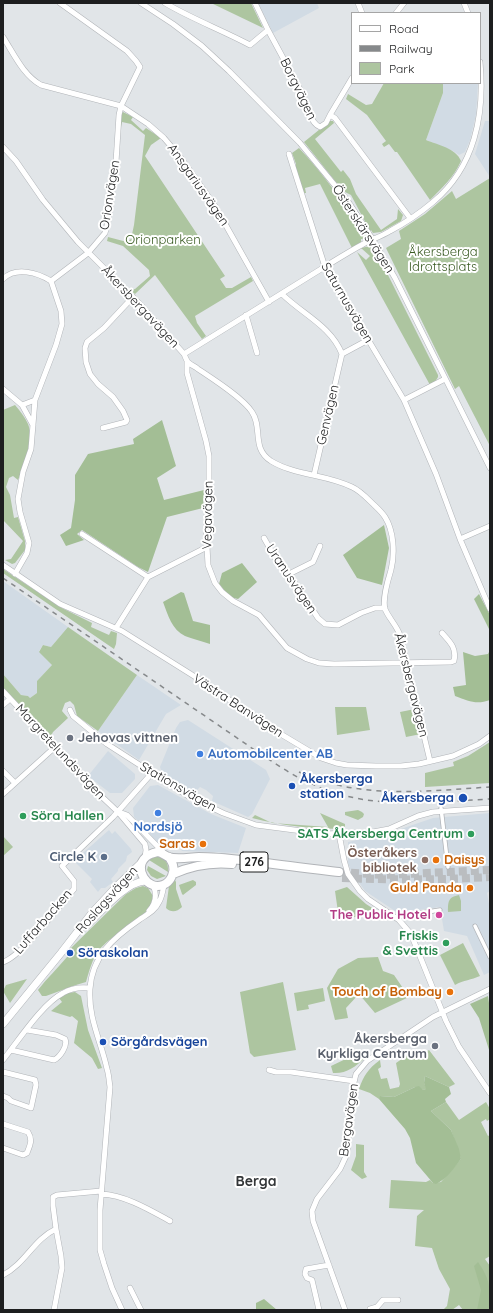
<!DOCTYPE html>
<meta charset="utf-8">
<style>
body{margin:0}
#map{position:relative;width:493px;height:1313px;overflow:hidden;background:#e1e5e8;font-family:Quicksand,sans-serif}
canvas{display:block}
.frame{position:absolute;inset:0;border:4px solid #1d1e1f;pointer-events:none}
.legend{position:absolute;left:351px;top:12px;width:130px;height:72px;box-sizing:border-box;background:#fff;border:1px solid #a5a5a5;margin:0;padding:5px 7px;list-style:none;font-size:12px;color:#1d1e1f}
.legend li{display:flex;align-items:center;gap:8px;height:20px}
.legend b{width:20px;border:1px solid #a5a5a5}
</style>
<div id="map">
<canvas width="493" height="1313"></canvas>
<div class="frame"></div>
<ul class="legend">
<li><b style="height:5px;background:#fff"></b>Road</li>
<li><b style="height:5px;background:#86898b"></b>Railway</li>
<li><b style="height:11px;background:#adc5a0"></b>Park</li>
</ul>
</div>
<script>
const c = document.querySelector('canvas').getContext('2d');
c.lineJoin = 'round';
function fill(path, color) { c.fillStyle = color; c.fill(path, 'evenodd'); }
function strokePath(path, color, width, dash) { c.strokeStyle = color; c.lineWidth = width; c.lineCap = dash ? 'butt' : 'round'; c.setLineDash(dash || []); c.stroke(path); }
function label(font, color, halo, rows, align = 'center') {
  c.font = font + ' Quicksand,sans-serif'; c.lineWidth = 4; c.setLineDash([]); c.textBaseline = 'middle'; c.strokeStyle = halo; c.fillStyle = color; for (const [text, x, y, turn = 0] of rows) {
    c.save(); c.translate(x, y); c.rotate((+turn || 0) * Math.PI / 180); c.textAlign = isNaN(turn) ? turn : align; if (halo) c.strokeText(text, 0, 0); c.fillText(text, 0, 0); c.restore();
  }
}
const built = new Path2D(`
 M258 3H317L319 8 273 33Z
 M443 83H478L476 115 470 140 465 152 459 155 453 151 426 140 443 93Z
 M485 121H490V177L475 154Z
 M3 581 68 627 51 647 43 645 39 651 52 665 37 681V693L30 698 28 696 21 695 3 674Z
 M137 675 181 705 166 714 139 760 98 731Z
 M188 720 266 770 270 779 252 814 248 817 212 801 213 796 206 790 200 787 194 793 162 773 160 767 176 728 180 722Z
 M108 751 135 774V779L122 793H110L88 776Z
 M158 785 211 814 246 828 238 853 182 851 175 841 169 848 159 844 134 817 133 808 150 786Z
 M490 813V891L487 893 490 909V972L484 975 467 936 444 931 440 907 398 913 365 891 351 871 348 863V842L392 832 433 818Z
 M109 830 112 834 115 831 131 849 132 852 127 856 126 861 118 869V871L111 879 113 882 105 888H101L98 892 90 882 92 879 74 861Z`);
const green = new Path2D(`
 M211 3H251L263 28 261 27Z
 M384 83H443V93L426 140C438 145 456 148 461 161 454 177 442 188 430 200L397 152H395L389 144 384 147 382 144 386 141 367 115 346 99 348 94 366 105 372 104Z
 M123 112 133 117 131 120 143 131 146 128 161 138 151 145 145 156 225 276 220 279 226 288H232L251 277 253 281 195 316 197 323 206 336 202 339 155 275 135 294 130 290 135 289 150 276 149 270 123 246 107 241 108 237 127 242 131 239 134 225 145 135 131 124 122 122 121 127H120V114Z
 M330 121H333L334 123 315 139 341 172 343 170 350 179 356 194 381 230 397 219 398 209 403 215 401 221 381 232 373 233 371 230 370 231 351 195 343 191 304 142Z
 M299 148C324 174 344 204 365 234L367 240 361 239V243L352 248 320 184 305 188 306 193H304L295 169 296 164 292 153Z
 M490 178V446L459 386 455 389 386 248 401 239 399 231 425 214 452 191 456 199Z
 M370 246 373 248 377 253 438 375V377L435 382 430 385 357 252 366 260 370 256 361 248Z
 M15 405C20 411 25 417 28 424 34 438 24 467 18 480L13 476 9 478 6 487 10 495 14 518 18 517 25 541V550L15 563 12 564 5 560 11 559 23 541 3 520V410Z
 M3 569 62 608 92 623 91 627 109 635 111 631 117 633 116 644 114 649 3 573Z
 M68 627 137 675 98 731 77 716 74 705 70 701 65 703 62 711 68 718 53 732 50 738 3 688V674L21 695 28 696 30 698 37 693V681L52 665 39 652 43 645 51 647Z
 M335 707H366L370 730 337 735Z
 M415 709 421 734 406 737 400 712Z
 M490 742V783L425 787V773L454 766 453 762 468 756Z
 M358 810 362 812 364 814 363 817 358 820 345 815V812Z
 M320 813 345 824V829C314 829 282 826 252 818L255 815 272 823 328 827Z
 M3 836 13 847 3 856Z
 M154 856C164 855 169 862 168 872L149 860Z
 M148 866 166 876 157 879 151 876 147 870Z
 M175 880 176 882V889L182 907C177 912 171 913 166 908L169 886Z
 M193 880 196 882V885L183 895 182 894 179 885Z
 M143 886 148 888 153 896C152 899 152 903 151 905 143 920 111 935 99 950 92 959 89 972 86 982L76 985 46 996H42L38 990C47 978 58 968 67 957L71 956 74 950 71 948 126 894 136 888Z
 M347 887 366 904 380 913 379 914 339 919 335 891Z
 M459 895 461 901V911L448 912C448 902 448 897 459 895Z
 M463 943 480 976C471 980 464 980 455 985L440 955Z
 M378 957 383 971 394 975 409 997 375 1013 359 994 346 1008 348 1018 335 1020 327 988 338 969 358 958Z
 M27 979 10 1003 3 991 6 985Z
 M283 982 296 1050 254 1057 250 1053 240 992Z
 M323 988 325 1001 308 1005 309 1009 297 1011 294 993Z
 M75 992 81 996 88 1030 102 1068 98 1069 92 1058 74 1043 78 1021 72 1016 70 1017 51 1011 62 1002 59 998 68 993Z
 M415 1050 420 1056 429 1050 455 1084 449 1087 425 1076 424 1083 427 1089 423 1090 415 1087 394 1097 381 1096 379 1099 370 1093 359 1089C364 1075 368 1069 380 1060L381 1067 378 1069 381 1079 387 1078 390 1089 399 1087 400 1084 396 1063Z
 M356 1052 364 1059C355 1067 346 1074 333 1073L331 1066 352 1056Z
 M446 1102 459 1120 486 1102 490 1109V1119L487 1121 486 1119 481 1122 488 1136 490 1135V1256L485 1259 490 1266V1310H463L459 1305 452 1310H443L447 1306 450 1289 439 1269 432 1248 415 1246 417 1216 424 1210 389 1208 391 1180 426 1182 430 1180 433 1183 441 1182 461 1159 451 1130 431 1111Z
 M356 1144 364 1145V1172L367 1177 362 1179 351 1170 356 1156Z`);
const forest = new Path2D(`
 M162 420 176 466 157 478 164 500 204 490 203 508 167 517 148 572 138 567 82 530 77 534 84 540 66 546 60 535 71 528 75 500V475L88 454 134 444 133 439Z
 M384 525 389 548 382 585 357 578 343 555Z
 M242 563 257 582 238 599 230 597 219 584 222 573Z
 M181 592 184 593 193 621 210 625V644C202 641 192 639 185 636 172 630 168 615 163 602Z
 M479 594 490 615V631L474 599Z
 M490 650V700C476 705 469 701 455 696L453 687 466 685 463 652 475 656 488 654Z
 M488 996 489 1003 490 1005V1053L479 1018 470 1004Z
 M425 1076 449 1087 451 1094 445 1099 446 1102 431 1111 451 1130 459 1149 461 1159C454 1168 447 1179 436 1184L433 1183 416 1163 410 1138 405 1129 379 1099 380 1096 394 1097 415 1087 419 1086 423 1090 426 1089 424 1083Z
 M478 1262C491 1281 490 1288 490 1310H477L481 1290 474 1266Z
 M264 1299 277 1310H256V1303Z`);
const primaryTunnel = new Path2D(`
 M339 872 383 875 490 870
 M342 878C391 880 440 880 490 877`);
const pedestrian = new Path2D(`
 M441 808 448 867
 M395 917 440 910
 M475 926 490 957`);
const minor = new Path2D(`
 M141 3 173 24 202 46 229 71 300 143 347 200 373 240 395 278 490 468
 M165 3C192 19 222 30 250 45L268 30
 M255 3 268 30 302 93C304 102 311 124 320 127L326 123 330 115 335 118 410 218
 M358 3 362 13
 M464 3 468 13
 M396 13 404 3
 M3 37C14 54 23 75 41 85L121 106 148 124 164 138 181 158 215 206 269 302
 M330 115 352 78
 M3 147 16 161 43 200 78 242 139 303 184 354C185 356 186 360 188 362 190 365 195 366 198 369 213 379 243 398 252 412 263 428 251 448 271 461 296 476 326 474 352 487 359 490 365 496 371 502 376 507 381 511 385 517 394 531 395 554 391 570 388 580 382 598 385 609 388 617 397 626 400 635L430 761
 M289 154 325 267 404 400 445 379
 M3 279C16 266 38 273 51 281
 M51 281 88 253 105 233 108 222 116 162 119 115 121 106 140 67 136 61 127 51 60 3
 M282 294C302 314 331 326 342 354
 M246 315 257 353
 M184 354C231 325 279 295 326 266 339 258 352 250 365 243 373 239 382 236 390 231 405 223 420 213 433 202 475 167 485 114 480 62
 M187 362V373L206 441 209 456V481L206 528 208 565 215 583 222 592 233 601 259 615 287 648 307 659 319 663 334 664 451 662 454 661C457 648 450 642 442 633
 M3 389 22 405 33 425
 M404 400 436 474 460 539 490 609
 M22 405 35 400
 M103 428 126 422 127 420 123 411 113 397 98 384 90 374 86 362 85 348 87 342 104 328 133 297
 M314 475 342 354 368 340
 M82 534 148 577
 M264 538 277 561 289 574 318 618 325 624 338 625 361 613 375 608H385
 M460 539 490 526
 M3 565 60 604 122 631 197 678 274 730 321 758 336 763 347 765 376 766H401L419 764 453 756 479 744 490 736
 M15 574 27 553 29 543 20 512 18 499 23 472 31 449 35 400 56 345 62 324 61 311 51 281
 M289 574 313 562 320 546
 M116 628 148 577 207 547
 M3 691 100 795 118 812 145 844 146 850 145 858
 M3 705 10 699
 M70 710 73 716 107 744 188 796 223 813 256 825 325 834 373 832 389 829 418 816 433 812 490 808
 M3 771 15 783
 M3 794 55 747
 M119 812 127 815 163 852
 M339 834 344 860 348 874 360 891 368 899 399 920 411 934 446 1021 459 1047 490 1093
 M149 911C156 903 157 894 153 885
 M3 962C21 957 60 905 74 889V881L62 866 113 817 152 773
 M11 1050 54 1060C60 1057 68 1046 65 1039L56 1035 27 1030
 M3 1060C19 1040 42 1004 63 993 71 988 81 987 90 988
 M269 1070 276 1072H291L354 1081
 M3 1072 35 1080 36 1085 31 1108 11 1101 8 1098 3 1096
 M3 1124 28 1132C33 1140 30 1145 27 1153L23 1155 3 1148
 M101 1194C125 1195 150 1210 170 1221
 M3 1275C25 1264 34 1239 56 1229L53 1206V1197L57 1195 101 1191
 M130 1288 141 1310
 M370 1309 377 1307 383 1300H398
 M54 1310 62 1268 61 1256 56 1229
 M122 1310 112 1288 104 1264 100 1250V1210L110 1087C109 1081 109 1075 107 1069 101 1041 88 1018 90 989 92 956 113 938 139 920 146 915 155 911 159 902 162 897 163 890 164 885
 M319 1310 312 1280 307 1278 305 1274 306 1269 329 1265
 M345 1310 313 1221 312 1211 317 1199 340 1169 347 1154 352 1091 356 1074 367 1061 433 1017 490 989`);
const secondary = new Path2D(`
 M85 927C100 913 125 882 145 881
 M3 1024 61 953 92 913 117 886 142 862`);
const primary = new Path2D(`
 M169 857C170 859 172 862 173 865 175 872 171 882 163 885 147 891 133 868 146 857 149 854 153 853 157 852 161 852 164 855 168 857 178 860 190 857 199 857 219 857 240 860 260 862 286 866 313 869 339 872
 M173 874C193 865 211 862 232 864`);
const rail = new Path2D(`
 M3 578 262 755C278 765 293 776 310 783 368 811 428 802 490 799
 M299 772C360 800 425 791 490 787`);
const markers = [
 [70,738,4,"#6b7280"],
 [200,754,4,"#3f7fe0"],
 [292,786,4,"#1a4fb4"],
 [463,798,5,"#1a4fb4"],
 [158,813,4,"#3f7fe0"],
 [23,816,4,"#2e9e5b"],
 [471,834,4,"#2e9e5b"],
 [203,844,4,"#e8710a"],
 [104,857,4,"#5c6f8a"],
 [425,860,4,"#8d6e63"],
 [436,860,4,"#e8710a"],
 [470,888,4,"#e8710a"],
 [439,915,4,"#d1479c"],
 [446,943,4,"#2e9e5b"],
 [70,953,4,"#1a4fb4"],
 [450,992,4,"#e8710a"],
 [103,1042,4,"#1a4fb4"],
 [435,1046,4,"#6b7280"]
];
const shields = [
 [254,862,28]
];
const shieldNames = [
 ["276",254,862]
];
const streetNames = [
 ["Borgvägen",298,89,64],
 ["Ansgariusvägen",198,185,55],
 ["Orionvägen",110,195,-81],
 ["Österskärsvägen",363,229,57],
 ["Saturnusvägen",347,303,60],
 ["Åkersbergavägen",140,307,47],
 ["Genvägen",328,415,-77],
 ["Vegavägen",208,515,-89],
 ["Uranusvägen",291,579,56],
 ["Åkersbergavägen",411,685,76],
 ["Västra Banvägen",238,706,33],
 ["Margretelundsvägen",60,752,47],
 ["Stationsvägen",178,787,30],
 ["Roslagsvägen",107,900,-48],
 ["Luffarbacken",43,922,-49],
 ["Bergavägen",349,1120,-82]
];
const parkNames = [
 ["Orionparken",163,240],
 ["Åkersberga",443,252],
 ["Idrottsplats",443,267]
];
const worshipNames = [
 ["Jehovas vittnen",78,738],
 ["Åkersberga",427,1039,"right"],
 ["Kyrkliga Centrum",427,1054,"right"]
];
const shopNames = [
 ["Automobilcenter AB",208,754],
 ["Nordsjö",158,827,"center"]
];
const transitNames = [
 ["Åkersberga",300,779],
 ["station",300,794],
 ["Åkersberga",454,798,"right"],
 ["Söraskolan",78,953],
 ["Sörgårdsvägen",111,1042]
];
const leisureNames = [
 ["Söra Hallen",31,816,"left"],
 ["SATS Åkersberga Centrum",463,834],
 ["Friskis",438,936],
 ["& Svettis",438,951]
];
const foodNames = [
 ["Saras",195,844],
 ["Daisys",444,860,"left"],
 ["Guld Panda",462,888],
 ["Touch of Bombay",442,992]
];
const educationNames = [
 ["Österåkers",417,853],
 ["bibliotek",417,868]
];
const serviceNames = [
 ["Circle K",96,857]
];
const hotelNames = [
 ["The Public Hotel",431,915]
];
const neighbourhoodNames = [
 ["Berga",256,1182]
];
fill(built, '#d1dbe4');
fill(green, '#adc5a0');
fill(forest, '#a3be95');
strokePath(primaryTunnel, '#babdc0', 8, [8, 4]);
strokePath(pedestrian, '#b1b4b8', 5);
strokePath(minor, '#b1b4b8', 6);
strokePath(secondary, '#b1b4b8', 8);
strokePath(primary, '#b1b4b8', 10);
strokePath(pedestrian, '#fff', 3.5);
strokePath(minor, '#fff', 5);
strokePath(secondary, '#fff', 7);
strokePath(primary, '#fff', 8);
strokePath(rail, '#86898b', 1.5, [5, 5]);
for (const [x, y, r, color] of markers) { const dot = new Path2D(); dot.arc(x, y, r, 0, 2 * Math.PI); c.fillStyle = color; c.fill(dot); strokePath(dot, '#fff', 1.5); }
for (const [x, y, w] of shields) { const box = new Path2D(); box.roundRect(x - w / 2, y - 10, w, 20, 3); c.fillStyle = '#fff'; c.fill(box); strokePath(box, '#1d1e1f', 1); }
label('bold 12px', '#1d1e1f', null, shieldNames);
label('13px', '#1d1e1f', '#fff', streetNames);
label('13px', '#385a21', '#fff', parkNames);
label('bold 13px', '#5b616d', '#fff', worshipNames, 'left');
label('bold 13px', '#366cbe', '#fff', shopNames, 'left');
label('bold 13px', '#164399', '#fff', transitNames, 'left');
label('bold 13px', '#27864d', '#fff', leisureNames, 'right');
label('bold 13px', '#c56008', '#fff', foodNames, 'right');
label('bold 13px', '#785e54', '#fff', educationNames, 'right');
label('bold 13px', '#4e5e75', '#fff', serviceNames, 'right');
label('bold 13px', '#b23c85', '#fff', hotelNames, 'right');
label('bold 14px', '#333638', '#fff', neighbourhoodNames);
</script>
